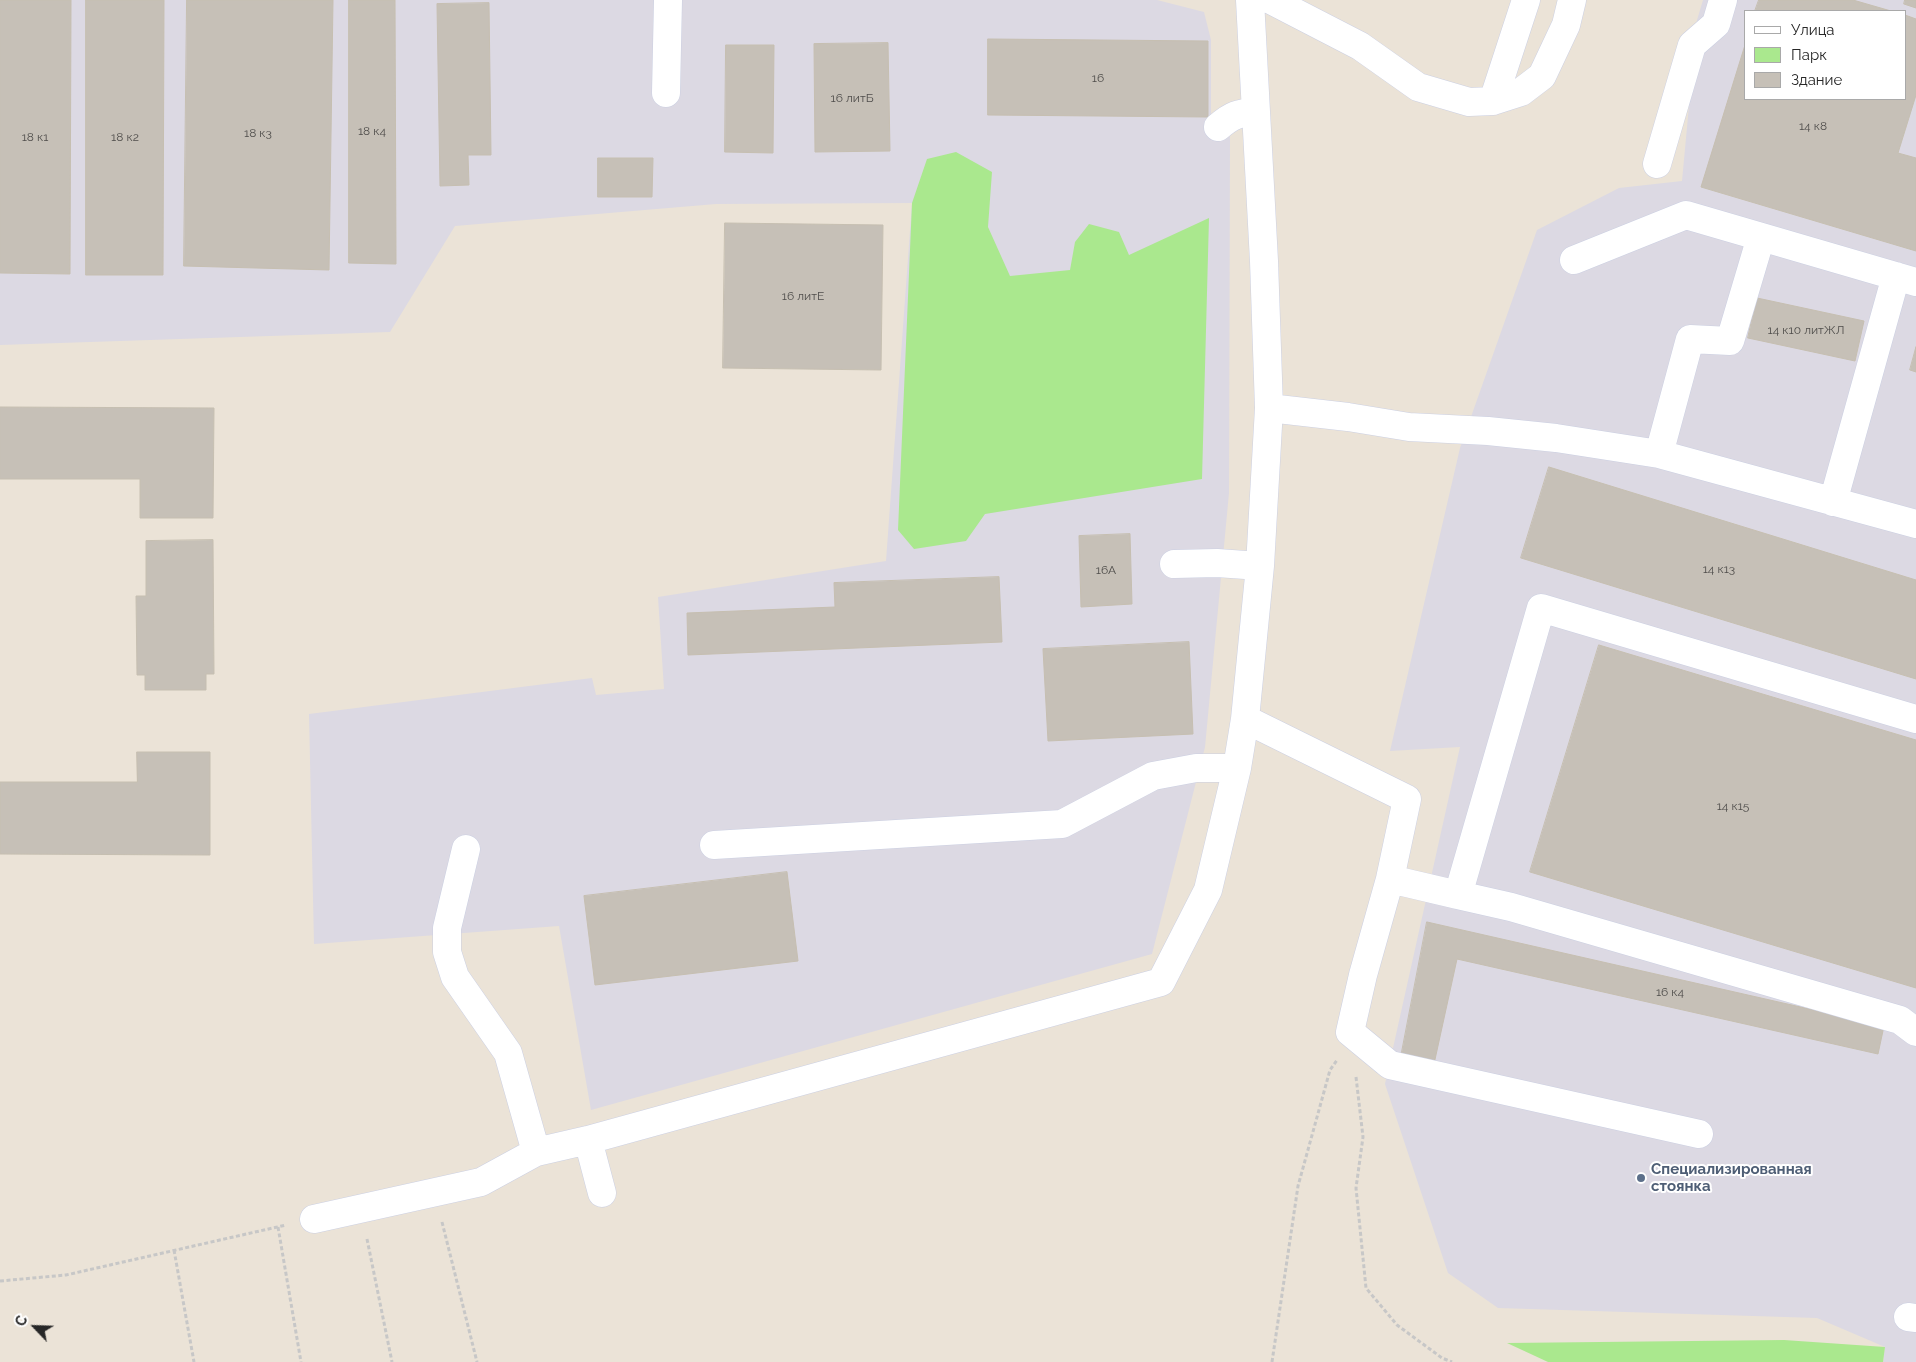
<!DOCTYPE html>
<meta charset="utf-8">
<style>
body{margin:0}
#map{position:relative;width:1916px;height:1362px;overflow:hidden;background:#ebe3d7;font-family:Raleway,sans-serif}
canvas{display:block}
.legend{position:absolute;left:1744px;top:10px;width:162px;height:90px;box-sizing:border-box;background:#fff;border:1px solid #a9a9a9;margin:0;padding:6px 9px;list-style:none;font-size:15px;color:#272727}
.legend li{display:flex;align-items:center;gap:10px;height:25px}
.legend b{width:25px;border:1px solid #a9a9a9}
.north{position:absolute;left:10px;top:1302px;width:50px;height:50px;-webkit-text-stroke:4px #fff;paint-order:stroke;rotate:294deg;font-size:14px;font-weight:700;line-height:20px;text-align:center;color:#272727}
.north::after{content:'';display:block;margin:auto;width:18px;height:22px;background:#272727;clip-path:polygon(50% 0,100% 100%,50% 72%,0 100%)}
</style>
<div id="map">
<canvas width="1916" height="1362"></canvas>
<ul class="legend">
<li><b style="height:6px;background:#fff"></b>Улица</li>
<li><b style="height:14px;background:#aae88e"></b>Парк</li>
<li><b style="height:14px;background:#c6c0b7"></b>Здание</li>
</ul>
<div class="north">С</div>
</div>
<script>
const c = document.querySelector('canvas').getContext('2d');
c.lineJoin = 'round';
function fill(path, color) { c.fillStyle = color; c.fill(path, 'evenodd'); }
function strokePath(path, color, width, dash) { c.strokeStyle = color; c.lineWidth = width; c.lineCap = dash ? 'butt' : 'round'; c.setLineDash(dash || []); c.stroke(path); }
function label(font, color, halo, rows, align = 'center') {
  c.font = font + ' Raleway,sans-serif'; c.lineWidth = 4; c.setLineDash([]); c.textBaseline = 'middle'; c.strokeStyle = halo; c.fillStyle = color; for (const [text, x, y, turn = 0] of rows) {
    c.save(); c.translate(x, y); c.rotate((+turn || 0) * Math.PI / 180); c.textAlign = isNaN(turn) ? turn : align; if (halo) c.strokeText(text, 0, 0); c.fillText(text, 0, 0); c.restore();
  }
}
const industrial = new Path2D(`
 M0 0H1157L1204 12 1211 40V115L1230 137 1229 493 1205 747 1152 954 591 1110 559 926 314 944 309 714 592 678 596 695 664 689 658 597 886 561 912 203 716 204 455 226 390 332 0 345Z
 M1703 0H1916V1362H1883L1885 1347 1817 1318 1498 1308 1448 1273 1385 1084 1460 747 1390 751 1460 448 1537 230 1619 188 1682 181 1697 20ZM1745 11H1905V99H1745Z`);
const green = new Path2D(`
 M956 152 992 172 988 227 1010 276 1070 270 1075 242 1089 224 1119 232 1129 255 1209 218 1202 479 985 514 966 541 914 549 898 530 912 203 927 159Z
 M1784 1340 1885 1347 1883 1362H1548L1507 1343Z`);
const building = new Path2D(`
 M0 0H71L70 274 0 273Z
 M86 0H164L163 275H86Z
 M187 0H333L329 270 184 266Z
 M349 0H395L396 264 349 263Z
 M1759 0H1853L1891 11H1755Z
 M1905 0H1916V8L1904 4Z
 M489 3 491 155H468L469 185 440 186 437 4Z
 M1905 15 1916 19V95L1898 153 1916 158V251L1701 187 1745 45V99H1905Z
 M988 39 1208 41V117L988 115Z
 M888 43 890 151 815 152 814 44Z
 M726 45H774L773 153 725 152Z
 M598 158H653L652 197H598Z
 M725 223 883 225 881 370 723 368Z
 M1757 298 1864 321 1855 361 1748 338Z
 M1916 347V372L1910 370Z
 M0 407 214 408 213 518H140V479H0Z
 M1549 467 1916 580V679L1521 558Z
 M1130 534 1132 604 1081 607 1079 536Z
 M213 540 214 674H206V690H145V675H137L136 596H146V541Z
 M999 577 1002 642 688 655 687 613 835 607 834 583Z
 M1189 642 1193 734 1048 741 1043 649Z
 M1599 645 1916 740V988L1530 872Z
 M137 752H210V855L0 854V782H137Z
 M787 872 798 961 595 985 584 896Z
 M1427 922 1884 1026 1878 1054 1457 959 1434 1064 1401 1057Z`);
const path = new Path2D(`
 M1356 1077 1363 1137 1356 1188 1366 1288 1397 1325 1442 1358 1452 1362
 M442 1222 477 1362
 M278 1227 301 1362
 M367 1239 392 1362
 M174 1250 194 1362
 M0 1281 66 1275 286 1225
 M1272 1362 1298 1186 1330 1070 1337 1060`);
const minor = new Path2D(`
 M1271 0 1360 46 1418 87 1469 102 1493 101 1521 92 1542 76 1566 25 1572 0
 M666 93 668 0
 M1493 101 1526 0
 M1218 127C1232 115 1238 113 1256 112
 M1657 164 1692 45 1716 24 1723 0
 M1574 260 1686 215 1916 282
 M1269 408 1348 417 1409 427 1488 431 1556 438 1659 454 1916 524
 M1659 454 1690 339 1730 341 1761 237
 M1833 502 1896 276
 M1174 564 1217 563 1260 566
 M1245 719 1407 799 1390 879
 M714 845 1062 824 1153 776 1196 768H1237
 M466 849 447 928V952L455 977 508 1053 536 1152
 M1458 895 1511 907 1900 1020 1916 1032
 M1699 1134 1390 1065 1350 1032 1363 975 1390 879 1458 895 1541 608 1916 719
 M588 1140 602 1193
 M314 1219 481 1182 536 1152 588 1140 1161 982 1208 890 1237 768 1245 719 1260 566 1269 408 1264 261 1250 0
 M1908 1317 1916 1318`);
const markers = [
 [1641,1178,5,"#5c6f8a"]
];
const numberNames = [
 ["16",1098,78],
 ["16 литБ",852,98],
 ["14 к8",1813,126],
 ["18 к4",372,131],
 ["18 к3",258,133],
 ["18 к1",35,137],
 ["18 к2",125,137],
 ["16 литЕ",803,296],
 ["14 к10 литЖЛ",1806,330],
 ["14 к13",1719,569],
 ["16А",1106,570],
 ["14 к15",1733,806],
 ["16 к4",1670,992]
];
const serviceNames = [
 ["Специализированная",1651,1169],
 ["стоянка",1651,1186]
];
fill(industrial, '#dcd9e3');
fill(green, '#aae88e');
fill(building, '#c6c0b7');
strokePath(building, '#c6bfb1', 1);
strokePath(minor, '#ccd0e2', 29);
strokePath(path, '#c7c7c7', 3, [4, 2.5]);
strokePath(minor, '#fff', 28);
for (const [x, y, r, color] of markers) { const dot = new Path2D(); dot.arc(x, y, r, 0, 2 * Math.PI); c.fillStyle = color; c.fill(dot); strokePath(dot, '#fff', 2); }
label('12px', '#4f4d4b', null, numberNames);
label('bold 15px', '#4e5e75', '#fff', serviceNames, 'left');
</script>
